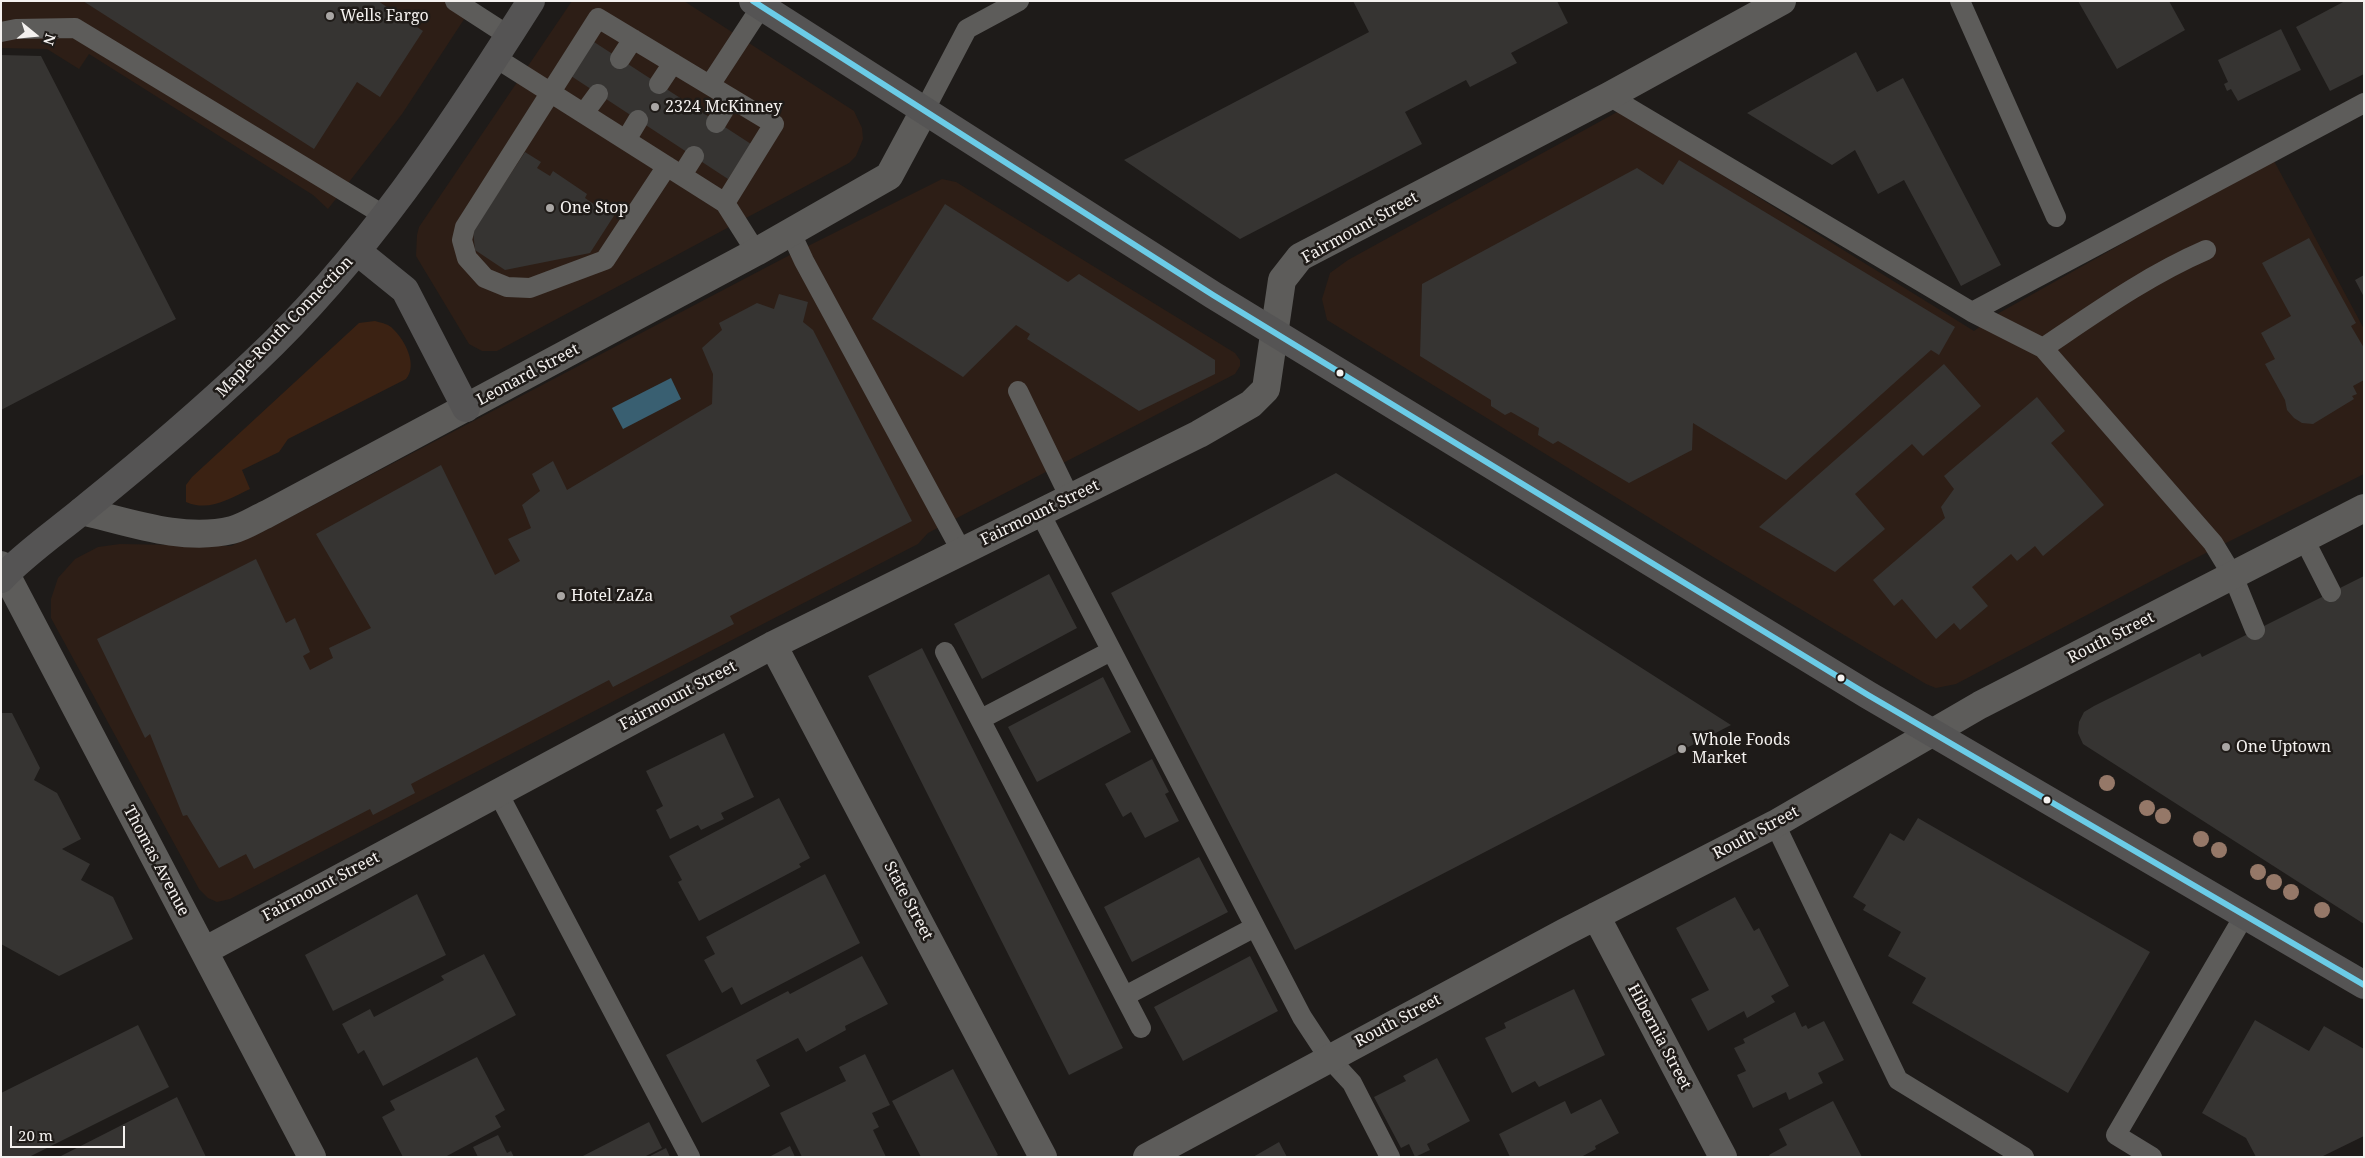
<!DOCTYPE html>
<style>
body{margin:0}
#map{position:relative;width:2365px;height:1158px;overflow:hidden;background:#1e1b19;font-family:"Noto Serif",serif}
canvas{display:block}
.frame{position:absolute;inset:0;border:2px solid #f4f1ef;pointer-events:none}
.north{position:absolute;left:10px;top:10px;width:50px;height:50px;-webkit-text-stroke:4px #1f1b18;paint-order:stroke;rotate:107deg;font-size:14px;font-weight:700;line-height:20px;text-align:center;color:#f4f1ef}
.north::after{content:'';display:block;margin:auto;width:18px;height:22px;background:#f4f1ef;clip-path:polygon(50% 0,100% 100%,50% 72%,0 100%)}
.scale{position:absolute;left:10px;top:1126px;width:115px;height:22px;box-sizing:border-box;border:2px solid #f4f1ef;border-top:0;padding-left:6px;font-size:15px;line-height:18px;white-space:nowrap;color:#f4f1ef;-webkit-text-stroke:4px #1f1b18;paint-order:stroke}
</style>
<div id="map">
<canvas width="2365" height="1158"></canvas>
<div class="frame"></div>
<div class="north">N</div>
<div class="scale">20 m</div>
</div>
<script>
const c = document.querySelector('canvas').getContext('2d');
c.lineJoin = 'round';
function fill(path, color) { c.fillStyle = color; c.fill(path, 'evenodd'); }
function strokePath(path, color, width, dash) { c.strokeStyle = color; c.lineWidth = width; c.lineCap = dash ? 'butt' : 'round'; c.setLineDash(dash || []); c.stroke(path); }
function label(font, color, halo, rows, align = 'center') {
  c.font = font + ' "Noto Serif",serif'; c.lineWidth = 5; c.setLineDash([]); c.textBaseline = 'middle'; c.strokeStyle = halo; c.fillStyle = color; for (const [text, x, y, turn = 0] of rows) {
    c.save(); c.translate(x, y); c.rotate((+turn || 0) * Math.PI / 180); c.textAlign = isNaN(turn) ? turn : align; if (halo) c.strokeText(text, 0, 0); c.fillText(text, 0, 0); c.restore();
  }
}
const commercial = new Path2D(`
 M1 1H476L402 114 328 209 313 195 89 54 79 69 47 49 1 48Z
 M572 1H684L854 111 862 128 863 139 856 156 849 163 497 351H482L469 344 416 256 417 235 419 227Z
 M1619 111 1974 331 1999 313 2273 159 2364 329V474L2178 567 1956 684 1936 688 1926 684 1715 558 1327 320 1322 299 1330 273 1348 260Z
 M942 179 956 182 1235 353 1240 360V366L1235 374 928 533 918 544 230 899 217 902 208 898 199 889 51 618V599L58 578 75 559 98 547 120 544 231 546 264 531 786 257Z`);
const green = new Path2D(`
 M375 321C382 323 389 324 393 329 405 340 418 365 406 379L288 439 279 452 242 470 250 489C229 499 209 512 186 502V485L192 477 359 323Z`);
const water = new Path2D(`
 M671 378 681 399 623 429 612 408Z`);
const building = new Path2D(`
 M83 1H378L423 31 380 97 357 82 314 149Z
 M1353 1H1557L1568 23 1511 53 1517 63 1470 87 1466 80 1405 112 1422 144 1240 239 1124 160 1369 32Z
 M2078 1H2169L2185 30 2117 69Z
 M2345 1H2362L2364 5V74L2330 91 2296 27Z
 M2281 29 2301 70 2238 101 2231 89 2227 91 2224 84 2228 82 2218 60Z
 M591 40 751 144 728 179 568 74Z
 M1856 52 1877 92 1903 78 2001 265 1961 286 1904 180 1878 194 1855 150 1832 165 1747 113Z
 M1 55 41 56 176 319 1 410Z
 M525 152 541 162 537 168 550 176 553 171 587 194 585 198 595 205 599 199 617 211 590 253 505 270 475 250 473 231Z
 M1679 160 1955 327 1939 355 1931 350 1786 480 1693 423 1692 450 1629 483 1558 441 1553 444 1538 435 1539 428 1511 412 1505 415 1491 406V400L1420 356 1422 284 1637 168 1663 185Z
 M945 204 1068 282 1079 274 1215 360V374L1139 411 1027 339 1030 334 1016 325 963 377 872 319Z
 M2309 238 2356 323 2351 326 2364 348V380L2353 386 2357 394 2352 396 2354 399 2313 424 2302 423 2294 418 2287 410 2285 400 2265 364 2275 359 2261 333 2291 316 2262 263Z
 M2364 275V297L2355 280Z
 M779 294 808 302 803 322 813 330 912 521 730 616 734 624 613 687 609 680 411 784 415 793 373 815 370 809 254 869 246 854 219 868 187 815 183 816 150 734 145 738 97 639 256 559 286 623 295 618 310 652 303 656 310 670 333 658 329 648 371 628 316 534 441 465 495 575 520 561 508 539 531 528 522 505 540 491 532 474 553 461 567 490 712 404 713 374 702 348 722 330 719 323 757 303 774 309Z
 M1944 364 1981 406 1923 456 1912 444 1855 494 1885 529 1835 572 1759 527Z
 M2037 397 2065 431 2051 443 2104 505 2043 556 2035 546 2017 561 2011 554 1972 587 1988 606 1960 630 1954 623 1936 639 1902 599 1894 606 1873 580 1945 518 1941 507 1954 489 1944 476Z
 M1336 473 1731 725 1295 950 1111 593Z
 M1049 574 1077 628 982 679 954 624Z
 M2364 576V924L2083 744 2078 733 2079 722 2084 712 2094 706 2200 653 2202 657Z
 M922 648 1123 1048 1069 1075 868 676Z
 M1103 677 1131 732 1037 782 1008 727Z
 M1 713H12L40 768 34 780 57 793 81 839 62 849 90 864 81 880 113 897 133 939 59 976 1 944Z
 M724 733 754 797 721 813 724 819 701 830 698 825 670 839 656 810 663 806 646 771Z
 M1152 759 1169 792 1165 794 1179 821 1145 838 1131 812 1123 817 1105 784Z
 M779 798 810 858 799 864 801 867 699 921 678 882 682 880 669 856Z
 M1918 818 2150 952 2068 1093 1912 1003 1926 978 1888 956 1901 932 1863 910 1866 905 1853 897 1890 833 1904 841Z
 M1199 857 1228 912 1132 962 1104 907Z
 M825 874 860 943 741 1005 732 987 722 993 704 960 715 954 706 937Z
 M417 894 446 955 333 1011 305 955Z
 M1735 897 1754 931 1759 928 1789 986 1771 996 1775 1002 1747 1018 1744 1011 1708 1031 1691 999 1709 990 1676 928Z
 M484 954 516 1015 383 1086 364 1050 358 1054 342 1024 370 1009 374 1017 444 980 441 976Z
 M862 956 888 1004 845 1026 846 1030 806 1052 798 1038 756 1060 770 1086 702 1123 666 1055 788 991 790 994Z
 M1250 956 1278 1011 1183 1061 1154 1007Z
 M1574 989 1605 1055 1539 1087 1535 1081 1512 1093 1485 1038 1506 1028 1504 1023Z
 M1795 1012 1802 1027 1806 1025 1808 1029 1824 1021 1844 1060 1818 1073 1823 1083 1789 1100 1786 1092 1753 1108 1737 1075 1746 1071 1734 1048 1745 1043 1743 1039Z
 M2255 1020 2309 1051 2324 1026 2364 1049V1136L2321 1157H2256L2246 1138 2202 1113Z
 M138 1025 169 1087 29 1157H1V1093Z
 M865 1054 890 1105 872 1113 879 1127 873 1130 886 1157H802L780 1113 846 1081 839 1067Z
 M477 1057 505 1110 495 1116 501 1127 445 1157H403L382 1117 395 1110 390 1101Z
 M1437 1058 1470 1121 1427 1144 1430 1150 1415 1157 1409 1144 1401 1148 1374 1097 1406 1081 1403 1076Z
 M953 1069 998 1155 994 1157H921L892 1101Z
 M177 1097 206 1157H59Z
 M1601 1099 1619 1133 1595 1146 1596 1149 1581 1157H1510L1499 1134 1565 1101 1571 1114Z
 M1833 1101 1862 1157H1770L1769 1155 1787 1145 1779 1129Z
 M649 1122 662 1148 644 1157H581Z
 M498 1135 507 1153 511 1151 514 1157H478L473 1147Z
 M1279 1142 1287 1157H1253Z
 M790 1146 795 1157H769Z
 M666 1148 670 1157H648Z`);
const lane = new Path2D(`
 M455 1 509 36
 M1960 1 2056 217
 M1 32 16 29 75 28 385 216
 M496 58 725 203 756 252
 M620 59 633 39
 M659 84 673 63
 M710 85 761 7
 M1609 96 1972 312 2043 348 2213 543 2233 576 2255 630
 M924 111 967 29 1019 1
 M584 113 598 94
 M716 123 731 98
 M626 140 638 120
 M667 166 605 260 530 288 507 287 485 278 467 258 462 240 465 227 598 18 774 124 725 203
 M682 175 694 156
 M791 233 804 261 962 552
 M1972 312 2364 103
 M2043 348C2095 313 2148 275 2206 250
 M1018 391 1070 498
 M1040 513 1302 1017 1329 1058 1352 1083 1390 1157
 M2304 539 2331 592
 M945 652 1141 1028
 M981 719 1111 651
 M498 793 690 1157
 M1775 824 1898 1080 2024 1157
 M1125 996 1255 927
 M2152 1157 2116 1135 2244 916`);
const street = new Path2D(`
 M82 511C129 522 183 542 232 530 244 527 256 519 267 514L756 252 889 176 924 111
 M1 565 312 1157
 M773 645 1043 1157
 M1596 916 1723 1157
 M204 951 773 645 1199 434 1251 404 1266 389 1282 280 1300 257 1609 96 1782 1
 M1147 1157 1565 932 1775 824 1980 705 2364 508`);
const secondary = new Path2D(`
 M753 1 1213 295 1868 695 2364 985
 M358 252 405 290 466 408
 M1 579C25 553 62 528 89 505 146 459 201 412 254 362 365 258 450 129 531 1`);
const bus1 = new Path2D(`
 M753 1 1213 295 1868 695 2364 985`);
const trees = [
 [2107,783],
 [2147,808],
 [2163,816],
 [2201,839],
 [2219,850],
 [2258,872],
 [2274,882],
 [2291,892],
 [2322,910]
];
const markers = [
 [330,16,5,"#a9a6a4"],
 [655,107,5,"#a9a6a4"],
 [550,208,5,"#a9a6a4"],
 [1340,373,4.5,"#f4f1ef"],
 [561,596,5,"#a9a6a4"],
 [1841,678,4.5,"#f4f1ef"],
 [2226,747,5,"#a9a6a4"],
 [1682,749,5,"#a9a6a4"],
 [2047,800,4.5,"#f4f1ef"]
];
const poiNames = [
 ["Wells Fargo",340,16],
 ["2324 McKinney",665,107],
 ["One Stop",560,208],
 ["Hotel ZaZa",571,596],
 ["Whole Foods",1692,740],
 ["Market",1692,758],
 ["One Uptown",2236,747]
];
const streetNames = [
 ["Fairmount Street",1360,228,-29],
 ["Maple-Routh Connection",285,327,-46],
 ["Leonard Street",528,375,-28],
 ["Fairmount Street",1040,513,-26],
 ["Routh Street",2111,638,-27],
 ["Fairmount Street",678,696,-28],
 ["Routh Street",1756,833,-28],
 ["Thomas Avenue",156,861,62],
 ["Fairmount Street",321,887,-28],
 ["State Street",908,901,62],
 ["Routh Street",1398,1021,-28],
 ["Hibernia Street",1659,1037,62]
];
fill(commercial, '#2d1e16');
fill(green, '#3b2213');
fill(water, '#395f71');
fill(building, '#363432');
strokePath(lane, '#5d5c5a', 20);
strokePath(street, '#5d5c5a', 28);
strokePath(secondary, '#555454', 28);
strokePath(bus1, '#6bcce7', 6);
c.fillStyle = '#957868';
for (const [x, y] of trees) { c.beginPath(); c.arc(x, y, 8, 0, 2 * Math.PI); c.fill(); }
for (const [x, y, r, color] of markers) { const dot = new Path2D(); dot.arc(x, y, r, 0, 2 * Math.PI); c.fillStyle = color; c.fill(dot); strokePath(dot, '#1f1b18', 2); }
label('16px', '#f4f1ef', '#1f1b18', poiNames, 'left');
label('16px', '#f4f1ef', '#1f1b18', streetNames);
</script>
